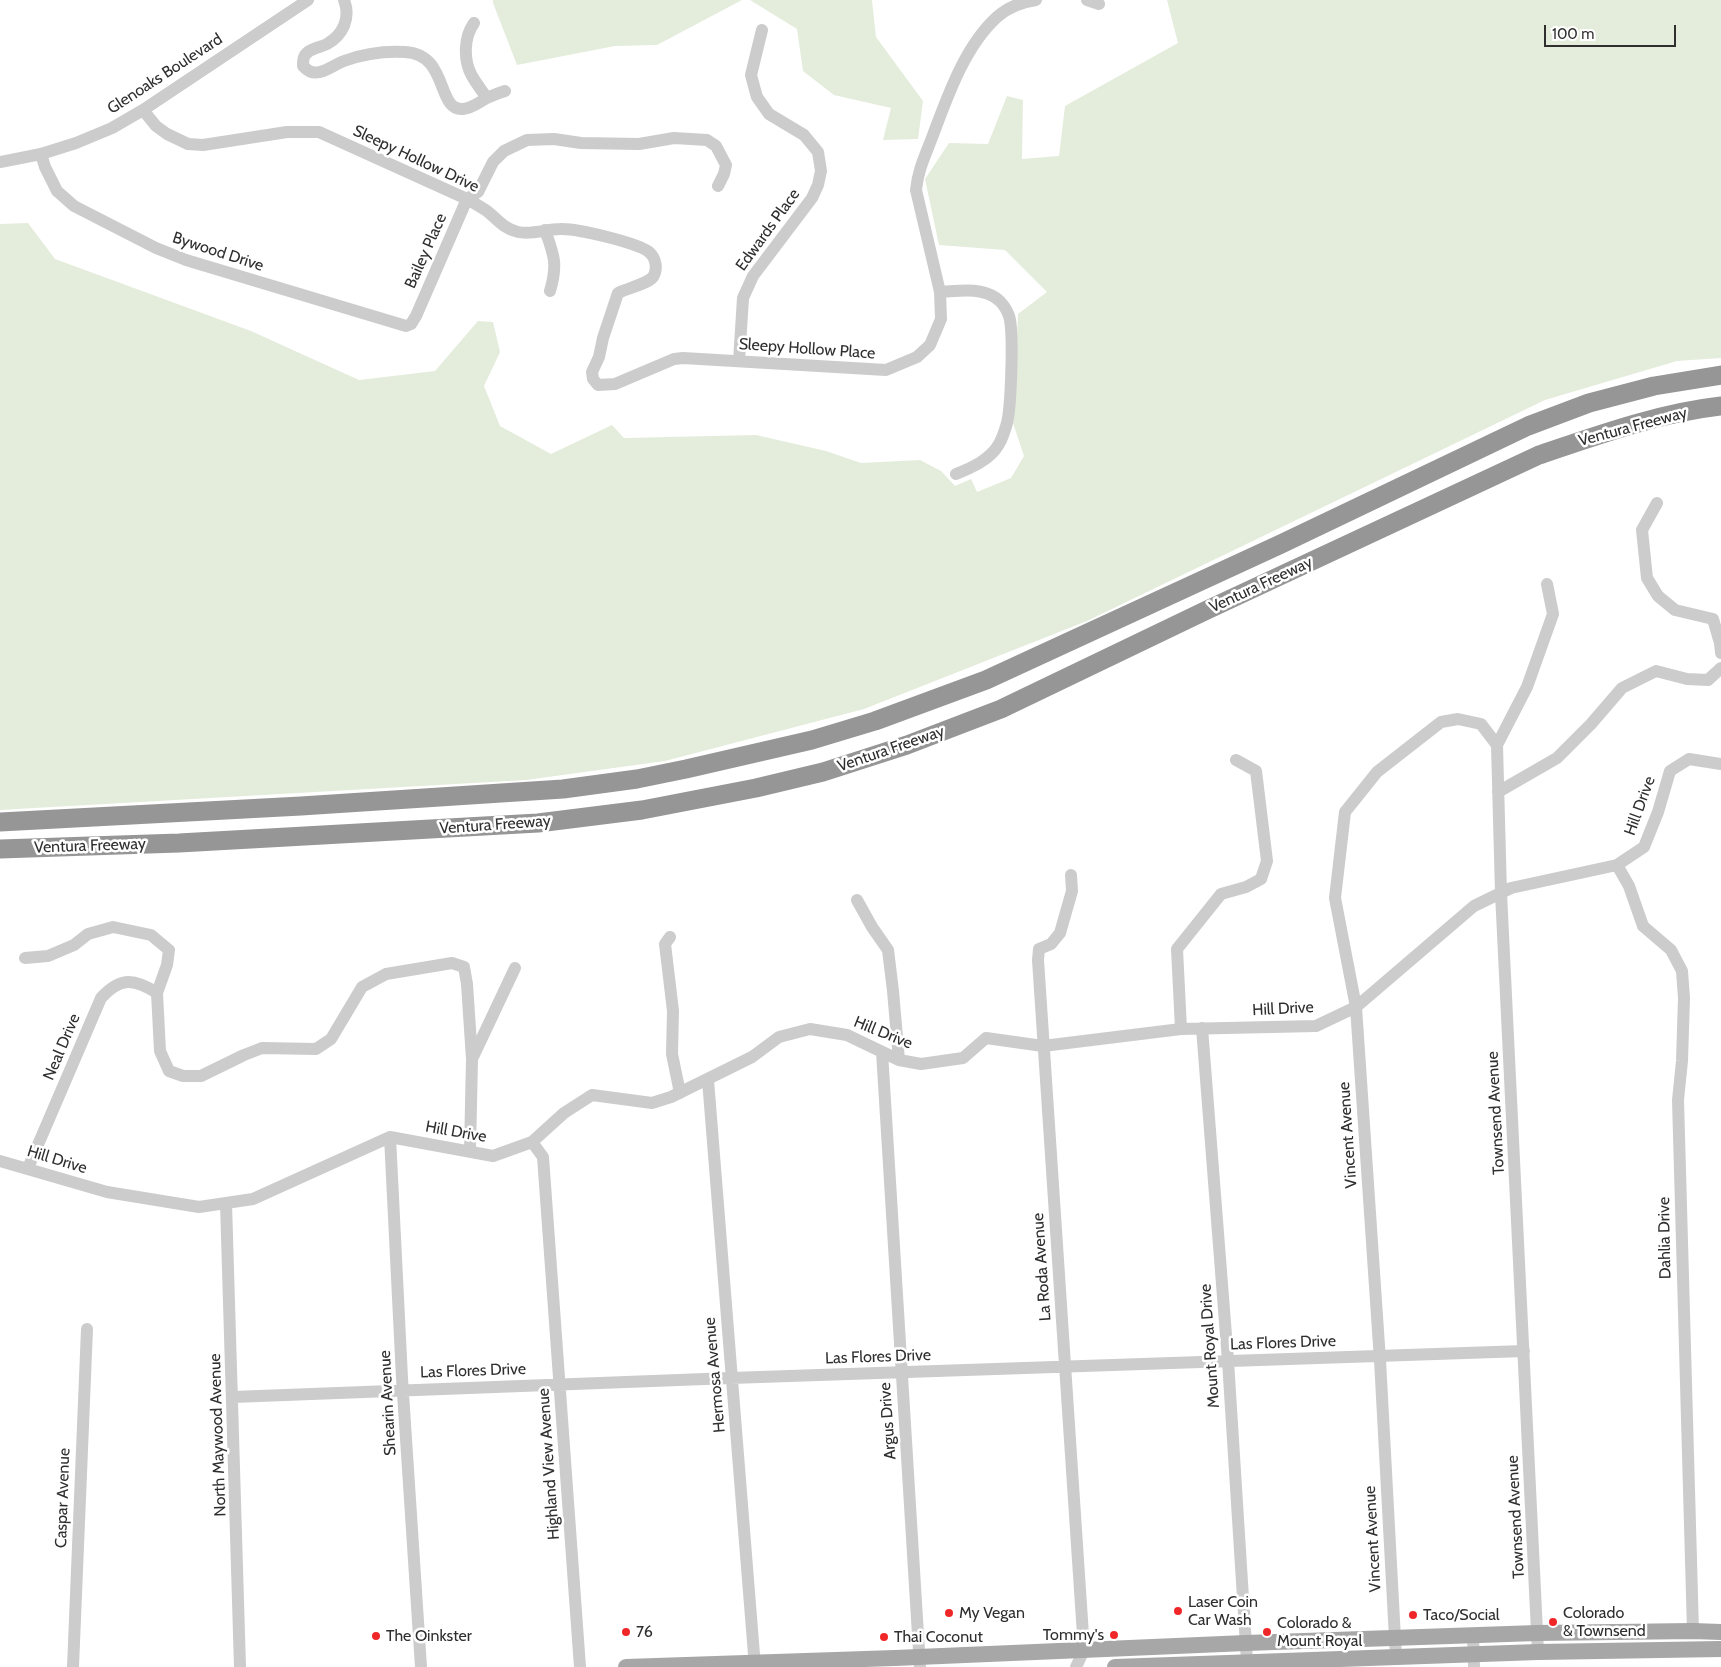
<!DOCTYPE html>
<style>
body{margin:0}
#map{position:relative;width:1721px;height:1667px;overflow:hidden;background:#fff;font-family:Cabin,sans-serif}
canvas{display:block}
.scale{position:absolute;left:1544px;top:25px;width:132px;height:22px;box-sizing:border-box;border:2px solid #2f2f2f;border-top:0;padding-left:6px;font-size:15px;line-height:18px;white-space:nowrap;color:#2f2f2f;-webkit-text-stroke:4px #fff;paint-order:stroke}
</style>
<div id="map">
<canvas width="1721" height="1667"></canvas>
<div class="scale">100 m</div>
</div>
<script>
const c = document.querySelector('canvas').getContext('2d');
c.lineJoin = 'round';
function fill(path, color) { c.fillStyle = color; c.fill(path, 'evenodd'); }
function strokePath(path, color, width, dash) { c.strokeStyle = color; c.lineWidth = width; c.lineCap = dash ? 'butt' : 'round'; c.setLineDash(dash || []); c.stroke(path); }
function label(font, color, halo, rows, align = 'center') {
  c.font = font + ' Cabin,sans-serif'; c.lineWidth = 5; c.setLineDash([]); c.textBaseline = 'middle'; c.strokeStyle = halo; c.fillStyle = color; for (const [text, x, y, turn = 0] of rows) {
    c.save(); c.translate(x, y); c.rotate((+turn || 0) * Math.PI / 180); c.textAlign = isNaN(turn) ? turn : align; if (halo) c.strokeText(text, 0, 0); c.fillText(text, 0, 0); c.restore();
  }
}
const green = new Path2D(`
 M493 0H742L657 45 615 46 517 65 493 3Z
 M750 0H872L876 37 923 101 918 139 883 140 891 108 834 95 803 71 797 29Z
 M1167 0H1721V358L1677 361 1545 400 1087 621 864 709 665 761 526 780 0 810V224L28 223 55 259 251 331 359 380 435 371 478 321 493 322 500 352 484 386 500 426 551 454 612 425 624 438 756 435 826 451 861 463 920 460 941 471 955 486 971 479 977 492 1011 478 1024 456 1013 423 1018 314 1047 292 1005 250 939 245 925 179 949 143 988 144 1007 96 1023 100 1022 159 1059 156 1065 106 1178 43Z`);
const minor = new Path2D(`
 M344 0C351 18 343 35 327 44 321 47 313 48 308 52 303 56 303 60 303 66 308 71 312 74 320 72 328 70 336 64 344 61 363 54 386 51 405 52 449 54 436 111 463 109 473 108 479 102 487 98 493 95 499 93 505 91
 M1087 0 1099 4
 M474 23C464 37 463 60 472 76 476 83 482 91 487 98
 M143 110 156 126 167 134 188 144 203 145 287 132H319L467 199C474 203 481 207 487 211 497 219 504 229 518 232 532 235 547 229 560 229 576 228 638 243 649 252 656 258 658 269 653 277 647 284 628 288 618 293L603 338 599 357 592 372 593 379 598 385 615 384 674 359 683 358 886 370 917 357 930 345 941 319 940 292 916 190C918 169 926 154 933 135 948 95 965 46 997 17 1007 8 1022 2 1036 0
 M41 154 45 167 57 191 74 206 156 248 186 260 406 326 411 324 416 316 467 199 478 192 493 162 504 151 527 140 554 139 581 143 639 144 674 138 707 140 716 146 726 165 724 174 718 186
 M0 162 41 154 76 143 112 128 143 110 308 0
 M545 230C554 255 558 264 550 291
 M940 292C959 291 980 287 996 298 1002 302 1007 310 1009 316 1014 331 1011 407 1007 423 1005 430 1002 439 999 444 990 460 971 468 956 474
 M739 361 743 298 753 276 812 198 818 185 821 171 818 152 804 135 769 114 757 97 755 90 751 75 762 30
 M1657 503 1642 530 1647 578 1658 596 1675 610 1713 619 1720 643 1721 653
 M1498 792 1557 758 1591 724 1622 688 1656 671 1687 679 1708 680 1721 668
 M1617 865 1629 886 1643 926 1671 950 1682 971 1684 998 1682 1061 1678 1100 1693 1631
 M1071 875 1072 891 1060 933 1051 944 1039 949 1038 960 1084 1650 1076 1667
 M857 900 872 927 888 950 893 991 899 1060
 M670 937 665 944 673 1011 672 1054 680 1093
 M25 958 48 956 74 945 88 934 113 927 151 935 169 950 167 965 157 993 160 1051 169 1071 183 1076H201L244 1055 262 1048 316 1049 331 1039 362 987 386 974 452 963 464 967 467 984 472 1059 470 1151
 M1202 1028 1228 1361 1247 1661
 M1181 1029 1177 949 1221 894 1246 887 1261 879 1267 861 1256 771 1236 760
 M882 1052 920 1667
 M473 1057 515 968
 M708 1080 755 1667
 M390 1137 402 1378 421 1667
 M532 1142 543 1157 580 1667
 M0 1161 107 1192 199 1207 253 1199 390 1137 493 1156 532 1142 564 1113 592 1095 652 1103 671 1097 752 1057 779 1037 810 1029 847 1035 899 1060 921 1064 963 1058 986 1038 1043 1046 1181 1029 1316 1026 1356 1007 1474 906 1511 888 1617 865 1644 847 1658 812 1670 771 1689 759 1721 764
 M28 1168 101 998C120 977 134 978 157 993
 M226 1203 240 1667
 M233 1397 731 1378 1524 1351
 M1473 1635 1474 1667
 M1538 1652 1501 893 1497 745 1527 687 1553 614 1547 584
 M1396 1657 1380 1360 1356 1007 1335 898 1345 812 1377 772 1441 722 1458 719 1481 724 1497 745
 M73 1667 87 1329`);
const major = new Path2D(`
 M626 1667 895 1658 1246 1643 1537 1633 1693 1631 1721 1632
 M1115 1667 1538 1652 1721 1649`);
const highway = new Path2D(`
 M0 822 301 806 563 789 637 779 686 769 812 740 875 721 986 680 1281 544 1528 426 1589 403 1654 386 1721 375
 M0 849 179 843 538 823 642 810 756 788 823 772 907 745 1001 709 1207 610 1539 455C1598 435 1659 413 1721 406`);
const markers = [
 [1178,1611,5,"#f02729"],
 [949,1613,5,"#f02729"],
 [1413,1615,5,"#f02729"],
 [1553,1622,5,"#f02729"],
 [626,1632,5,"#f02729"],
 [1267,1632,5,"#f02729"],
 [1114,1635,5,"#f02729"],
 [376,1636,5,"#f02729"],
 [884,1637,5,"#f02729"]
];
const streetNames = [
 ["Glenoaks Boulevard",165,74,-33],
 ["Sleepy Hollow Drive",416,159,25],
 ["Edwards Place",768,230,-54],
 ["Bailey Place",426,251,-66],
 ["Bywood Drive",218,252,18],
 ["Sleepy Hollow Place",807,349,4],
 ["Ventura Freeway",1633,427,-15],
 ["Ventura Freeway",1261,585,-25],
 ["Ventura Freeway",891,749,-19],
 ["Hill Drive",1640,806,-70],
 ["Ventura Freeway",495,825,-4],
 ["Ventura Freeway",90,846,-2],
 ["Hill Drive",1283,1009,-3],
 ["Hill Drive",883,1033,22],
 ["Neal Drive",62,1047,-67],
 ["Townsend Avenue",1496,1113,-93],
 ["Hill Drive",456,1132,10],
 ["Vincent Avenue",1348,1135,-94],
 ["Hill Drive",57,1160,17],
 ["Dahlia Drive",1665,1238,-91],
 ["La Roda Avenue",1042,1267,-94],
 ["Las Flores Drive",1283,1343,-2],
 ["Mount Royal Drive",1210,1346,-94],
 ["Las Flores Drive",878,1357,-2],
 ["Las Flores Drive",473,1371,-2],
 ["Hermosa Avenue",715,1375,-95],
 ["Shearin Avenue",388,1403,-93],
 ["Argus Drive",888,1421,-94],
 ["North Maywood Avenue",218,1435,-92],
 ["Highland View Avenue",549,1464,-94],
 ["Caspar Avenue",63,1498,-88],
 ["Townsend Avenue",1516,1517,-93],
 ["Vincent Avenue",1373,1539,-93]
];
const poiNames = [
 ["Laser Coin",1188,1602],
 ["Car Wash",1188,1620],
 ["My Vegan",959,1613],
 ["Colorado",1563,1613],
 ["& Townsend",1563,1631],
 ["Taco/Social",1423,1615],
 ["Colorado &",1277,1623],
 ["Mount Royal",1277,1641],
 ["76",636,1632],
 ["Tommy's",1104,1635,"right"],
 ["The Oinkster",386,1636],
 ["Thai Coconut",894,1637]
];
fill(green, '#e4eddc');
strokePath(minor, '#ccc', 12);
strokePath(major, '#a7a7a7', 16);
strokePath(highway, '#969696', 19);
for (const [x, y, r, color] of markers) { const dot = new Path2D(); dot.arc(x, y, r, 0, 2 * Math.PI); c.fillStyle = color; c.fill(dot); strokePath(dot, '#fff', 2); }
label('16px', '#2f2f2f', '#fff', streetNames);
label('16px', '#2f2f2f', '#fff', poiNames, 'left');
</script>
